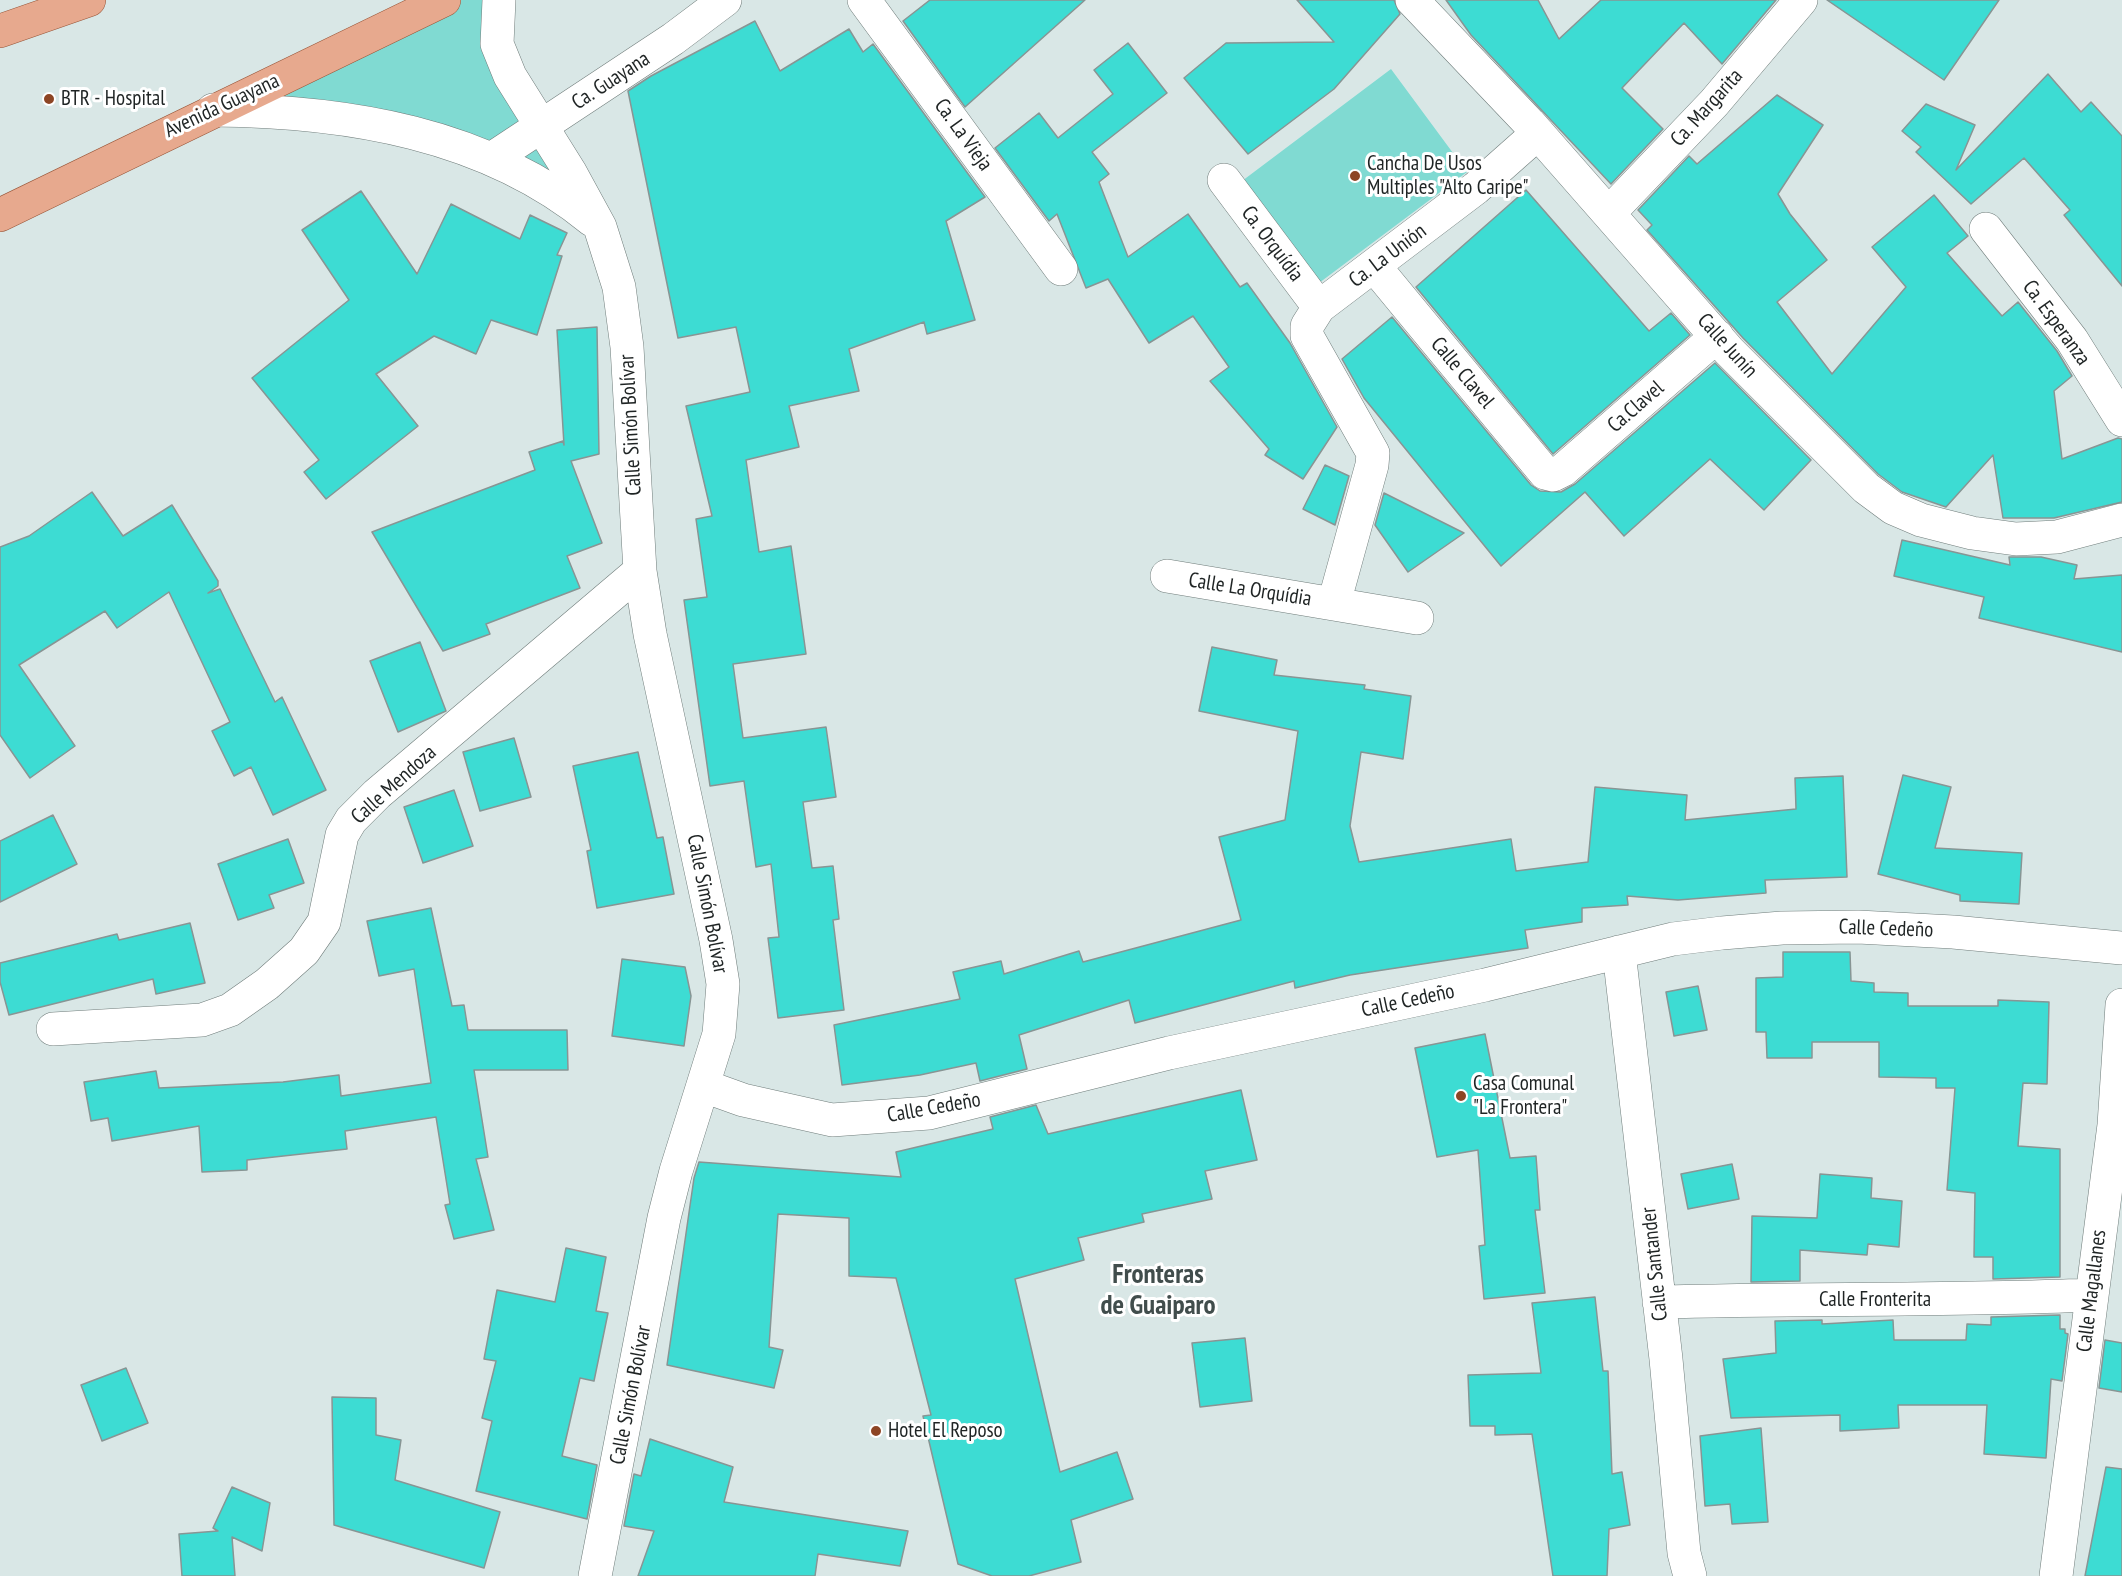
<!DOCTYPE html>
<meta charset="utf-8">
<style>
body{margin:0}
canvas{display:block;background:#d9e7e6}
</style>
<canvas width="2122" height="1576"></canvas>
<script>
const c = document.querySelector('canvas').getContext('2d');
c.lineJoin = 'round';
function fill(path, color) { c.fillStyle = color; c.fill(path, 'evenodd'); }
function strokePath(path, color, width, dash) { c.strokeStyle = color; c.lineWidth = width; c.lineCap = dash ? 'butt' : 'round'; c.setLineDash(dash || []); c.stroke(path); }
function label(font, color, halo, rows, align = 'center') {
  c.font = font + ' "PT Sans Narrow",sans-serif'; c.lineWidth = 6; c.setLineDash([]); c.textBaseline = 'middle'; c.strokeStyle = halo; c.fillStyle = color; for (const [text, x, y, turn = 0] of rows) {
    c.save(); c.translate(x, y); c.rotate((+turn || 0) * Math.PI / 180); c.textAlign = isNaN(turn) ? turn : align; if (halo) c.strokeText(text, 0, 0); c.fillText(text, 0, 0); c.restore();
  }
}
const green = new Path2D(`
 M444 0H499L496 20 600 227 447 150 213 110Z
 M1391 69 1467 172 1319 283 1242 181Z`);
const building = new Path2D(`
 M930 0H1085L965 107 903 21Z
 M1297 0H1394L1400 14 1334 89 1248 154 1184 78 1226 43 1334 42Z
 M1446 0H1538L1559 39 1601 0H1776L1722 64 1684 23 1622 88 1663 129 1611 184 1471 35Z
 M1827 0H1999L1944 80Z
 M755 21 780 71 849 29 863 52 873 44 985 197 946 221 975 320 927 334 924 322 849 349 859 391 789 406 799 447 746 460 759 552 791 546 806 654 733 664 743 738 826 727 836 797 803 802 812 868 833 866 839 919 833 920 844 1010 778 1018 768 938 779 937 771 864 756 867 744 781 710 786 684 600 707 597 696 519 712 516 686 406 750 392 736 327 678 338 628 91 651 76Z
 M1128 43 1167 93 1092 152 1109 174 1099 182 1128 257 1188 214 1240 287 1247 283 1290 343 1337 427 1303 479 1265 455 1269 449 1210 381 1229 367 1193 316 1149 343 1108 279 1086 288 1057 214 1049 221 995 148 1039 113 1058 138 1113 94 1094 70Z
 M2048 74 2081 112 2091 102 2122 136V286L2064 215 2070 210 2024 158 1971 204 1916 152 1921 147 1902 131 1926 104 1975 125 1956 170Z
 M1777 95 1823 125 1778 194 1790 214 1827 260 1777 302 1832 374 1906 287 1872 247 1934 195 1968 236 1947 253 2002 316 2018 302 2057 351 2072 376 2054 391 2062 459 2118 438 2122 439V502L2054 518H2003L1993 455 1946 507 1902 492 1878 474 1743 338 1647 230 1652 225 1638 210 1689 156 1697 164Z
 M1526 190 1649 331 1671 313 1690 335 1553 454 1416 287Z
 M361 191 417 274 451 204 520 239 530 215 567 233 557 255 562 256 537 335 491 320 476 354 434 336 376 374 418 426 326 499 304 472 319 460 252 378 349 300 302 230Z
 M1392 317 1531 485 1540 491 1561 492 1575 484 1715 363 1811 460 1764 510 1710 459 1624 536 1585 492 1501 566 1364 398 1342 359Z
 M597 327 599 454 571 461 602 543 567 556 580 588 486 624 490 634 443 651 372 532 535 470 529 452 563 441 564 445 557 330Z
 M1325 465 1349 476 1335 525 1303 509Z
 M92 492 123 536 172 505 218 581V586L208 593 220 589 275 702 282 697 326 790 273 815 251 767 234 776 212 731 230 722 169 592 117 628 105 611 19 665 75 746 30 778 0 735V547L29 536Z
 M1384 493 1464 533 1408 572 1375 525Z
 M1902 540 2010 565 2009 557H2041L2077 565 2074 579 2122 575V652L1979 618 1984 597 1894 576Z
 M420 642 446 711 398 732 370 661Z
 M1212 647 1277 660 1274 675 1365 685 1364 689 1411 696 1403 759 1361 752 1350 826 1359 862 1511 839 1516 871 1588 862 1595 787 1687 795 1685 820 1796 809 1795 778 1843 776 1847 877 1765 880 1766 893 1678 900 1627 896 1628 905 1582 908V922L1525 930 1528 948 1350 975 1295 988 1294 981 1135 1023 1129 1000 1019 1035 1027 1069 980 1081 976 1063 920 1075 842 1085 834 1025 960 999 953 972 1001 961 1004 974 1079 951 1083 962 1241 920 1219 837 1285 820 1298 731 1199 711Z
 M514 738 531 797 480 811 463 752Z
 M638 752 657 838 663 837 674 894 597 908 587 851 591 850 573 766Z
 M1903 775 1951 787 1935 848 2022 853 2019 904 1960 901V895L1878 874Z
 M454 790 473 846 423 863 404 807Z
 M53 815 77 864 0 902V841Z
 M288 839 304 883 269 895 274 908 238 920 218 864Z
 M431 908 452 1006 464 1005 468 1030H567L568 1070H474L488 1157 476 1159 494 1230 454 1239 445 1205 450 1204 436 1117 345 1131 347 1149 247 1160V1170L202 1172 199 1126 112 1141 108 1118 91 1121 84 1082 156 1071 159 1088 283 1082 339 1075 341 1096 431 1083 414 969 379 976 367 921Z
 M190 923 205 983 156 994 153 979 9 1015 0 982V963L117 934 119 940Z
 M1783 952H1850L1851 981 1874 983V992L1908 993V1006H1998V1000L2049 1002 2047 1084 2023 1083 2018 1146 2060 1149V1277L1993 1279V1257H1974L1975 1193 1947 1190 1955 1088H1936V1078L1879 1077V1042H1812V1058H1767L1766 1032H1756V978L1783 977Z
 M622 959 685 967 691 996 684 1046 612 1036Z
 M1698 986 1707 1030 1674 1036 1666 992Z
 M1485 1034 1510 1158 1536 1156 1540 1210H1535L1545 1293 1484 1299 1479 1246 1485 1245 1478 1150 1437 1157 1415 1048Z
 M1241 1090 1257 1160 1205 1171 1212 1199 1142 1214 1144 1222 1078 1238 1084 1260 1015 1279 1060 1472 1117 1452 1133 1499 1071 1520 1081 1562 1029 1576H992L958 1564 923 1416 931 1415 896 1278 849 1276V1218L778 1214 769 1347 783 1350 774 1388 667 1365 694 1178 699 1162 901 1177 896 1152 993 1129 990 1117 1036 1105 1048 1134Z
 M1732 1164 1739 1199 1688 1209 1681 1174Z
 M1820 1174 1872 1178 1871 1198 1902 1201 1899 1247 1868 1244 1867 1255 1800 1250V1281L1751 1282 1752 1216 1817 1218Z
 M566 1248 606 1257 596 1311 608 1313 594 1381 580 1378 562 1456 597 1465 587 1519 476 1491 492 1421 482 1418 496 1361 484 1359 497 1290 555 1302Z
 M1595 1297 1603 1371H1608L1612 1474 1622 1472 1630 1525 1609 1529 1607 1576H1553L1532 1434 1495 1435V1426H1470L1468 1375 1541 1373 1532 1303Z
 M2060 1315V1329H2065V1333L2068 1334 2062 1381 2051 1379 2046 1458 1984 1454 1987 1405H1898L1899 1428 1840 1431V1415L1731 1418 1723 1359 1776 1353 1775 1321 1822 1320V1324L1893 1320 1894 1340H1966L1967 1324 1991 1325V1317Z
 M1245 1338 1252 1401 1200 1407 1192 1343Z
 M2105 1340 2122 1343V1392L2099 1388Z
 M126 1368 148 1423 102 1441 81 1385Z
 M332 1397 376 1398V1435L401 1440 395 1480 500 1512 484 1568 334 1525Z
 M1761 1428 1768 1522 1732 1524 1730 1504 1705 1506 1700 1436Z
 M650 1439 733 1467 724 1502 908 1531 900 1566 818 1554 815 1576H638L654 1531 624 1526 634 1474 641 1476Z
 M2106 1467 2122 1469V1576H2085Z
 M232 1487 270 1503 262 1551 232 1537 235 1576H182L179 1534 218 1531 213 1528Z`);
const street = new Path2D(`
 M499 0 497 44 510 76 570 172 600 227 619 287 627 347 640 571 650 634 716 940 723 984 719 1034 676 1171 664 1218 595 1576
 M864 0 1061 269
 M1412 0 1529 123 1729 351 1866 488 1893 508 1921 520 1972 533 2016 539 2057 537 2122 520
 M213 110C346 111 486 133 592 220
 M493 158 673 39 725 0
 M1224 180 1319 307
 M1609 213 1714 103 1801 0
 M1986 229 2072 340 2122 420
 M1375 267 1545 473 1553 475 1563 470 1717 336
 M1167 576 1417 618
 M1334 603 1372 465 1373 453 1307 336V326L1319 307 1476 188 1538 133
 M1619 952 1666 1359 1684 1553 1690 1576
 M53 1029 202 1020 230 1010 267 984 304 951 324 922 342 835 351 820 377 794 640 571
 M704 1086 743 1100 832 1120 929 1113 1169 1053 1485 985 1673 939 1722 933 1782 928 1858 927 1953 932 2122 948
 M1659 1302C1803 1298 1947 1301 2091 1295
 M2056 1576 2114 1125 2122 1005`);
const primary = new Path2D(`
 M0 31 89 0
 M0 215 444 0`);
const markers = [
 [49,99,6,"#8d4524"],
 [1355,176,6,"#8d4524"],
 [1461,1096,6,"#8d4524"],
 [876,1431,6,"#8d4524"]
];
const streetNames = [
 ["Ca. Guayana",611,81,-33],
 ["Avenida Guayana",222,106,-25],
 ["Ca. Margarita",1707,108,-48],
 ["Ca. La Vieja",963,135,54],
 ["Ca. Orquídia",1272,244,53],
 ["Ca. La Unión",1388,256,-37],
 ["Ca. Esperanza",2056,323,54],
 ["Calle Junín",1727,346,48],
 ["Calle Clavel",1462,373,50],
 ["Ca.Clavel",1636,407,-41],
 ["Calle Simón Bolívar",631,425,-93],
 ["Calle La Orquídia",1250,590,9],
 ["Calle Mendoza",394,785,-42],
 ["Calle Simón Bolívar",707,904,79],
 ["Calle Cedeño",1886,929,2],
 ["Calle Cedeño",1408,1001,-12],
 ["Calle Cedeño",934,1108,-10],
 ["Calle Santander",1655,1264,-96],
 ["Calle Magallanes",2092,1291,-83],
 ["Calle Fronterita",1875,1300],
 ["Calle Simón Bolívar",631,1395,-79]
];
const poiNames = [
 ["BTR - Hospital",61,99],
 ["Cancha De Usos",1367,164],
 ["Multiples \"Alto Caripe\"",1367,188],
 ["Casa Comunal",1473,1084],
 ["\"La Frontera\"",1473,1108],
 ["Hotel El Reposo",888,1431]
];
const districtNames = [
 ["Fronteras",1158,1275],
 ["de Guaiparo",1158,1306]
];
fill(green, '#80dad2');
fill(building, '#3ddcd3');
strokePath(building, '#889594', 1.5);
strokePath(street, '#707d7b', 34);
strokePath(primary, '#975538', 34);
strokePath(street, '#fff', 33);
strokePath(primary, '#e7a98e', 33);
for (const [x, y, r, color] of markers) { const dot = new Path2D(); dot.arc(x, y, r, 0, 2 * Math.PI); c.fillStyle = color; c.fill(dot); strokePath(dot, '#fff', 2); }
label('21px', '#1f2424', '#fff', streetNames);
label('21px', '#1f2424', '#fff', poiNames, 'left');
label('bold 27px', '#414d4c', '#fff', districtNames);
</script>
